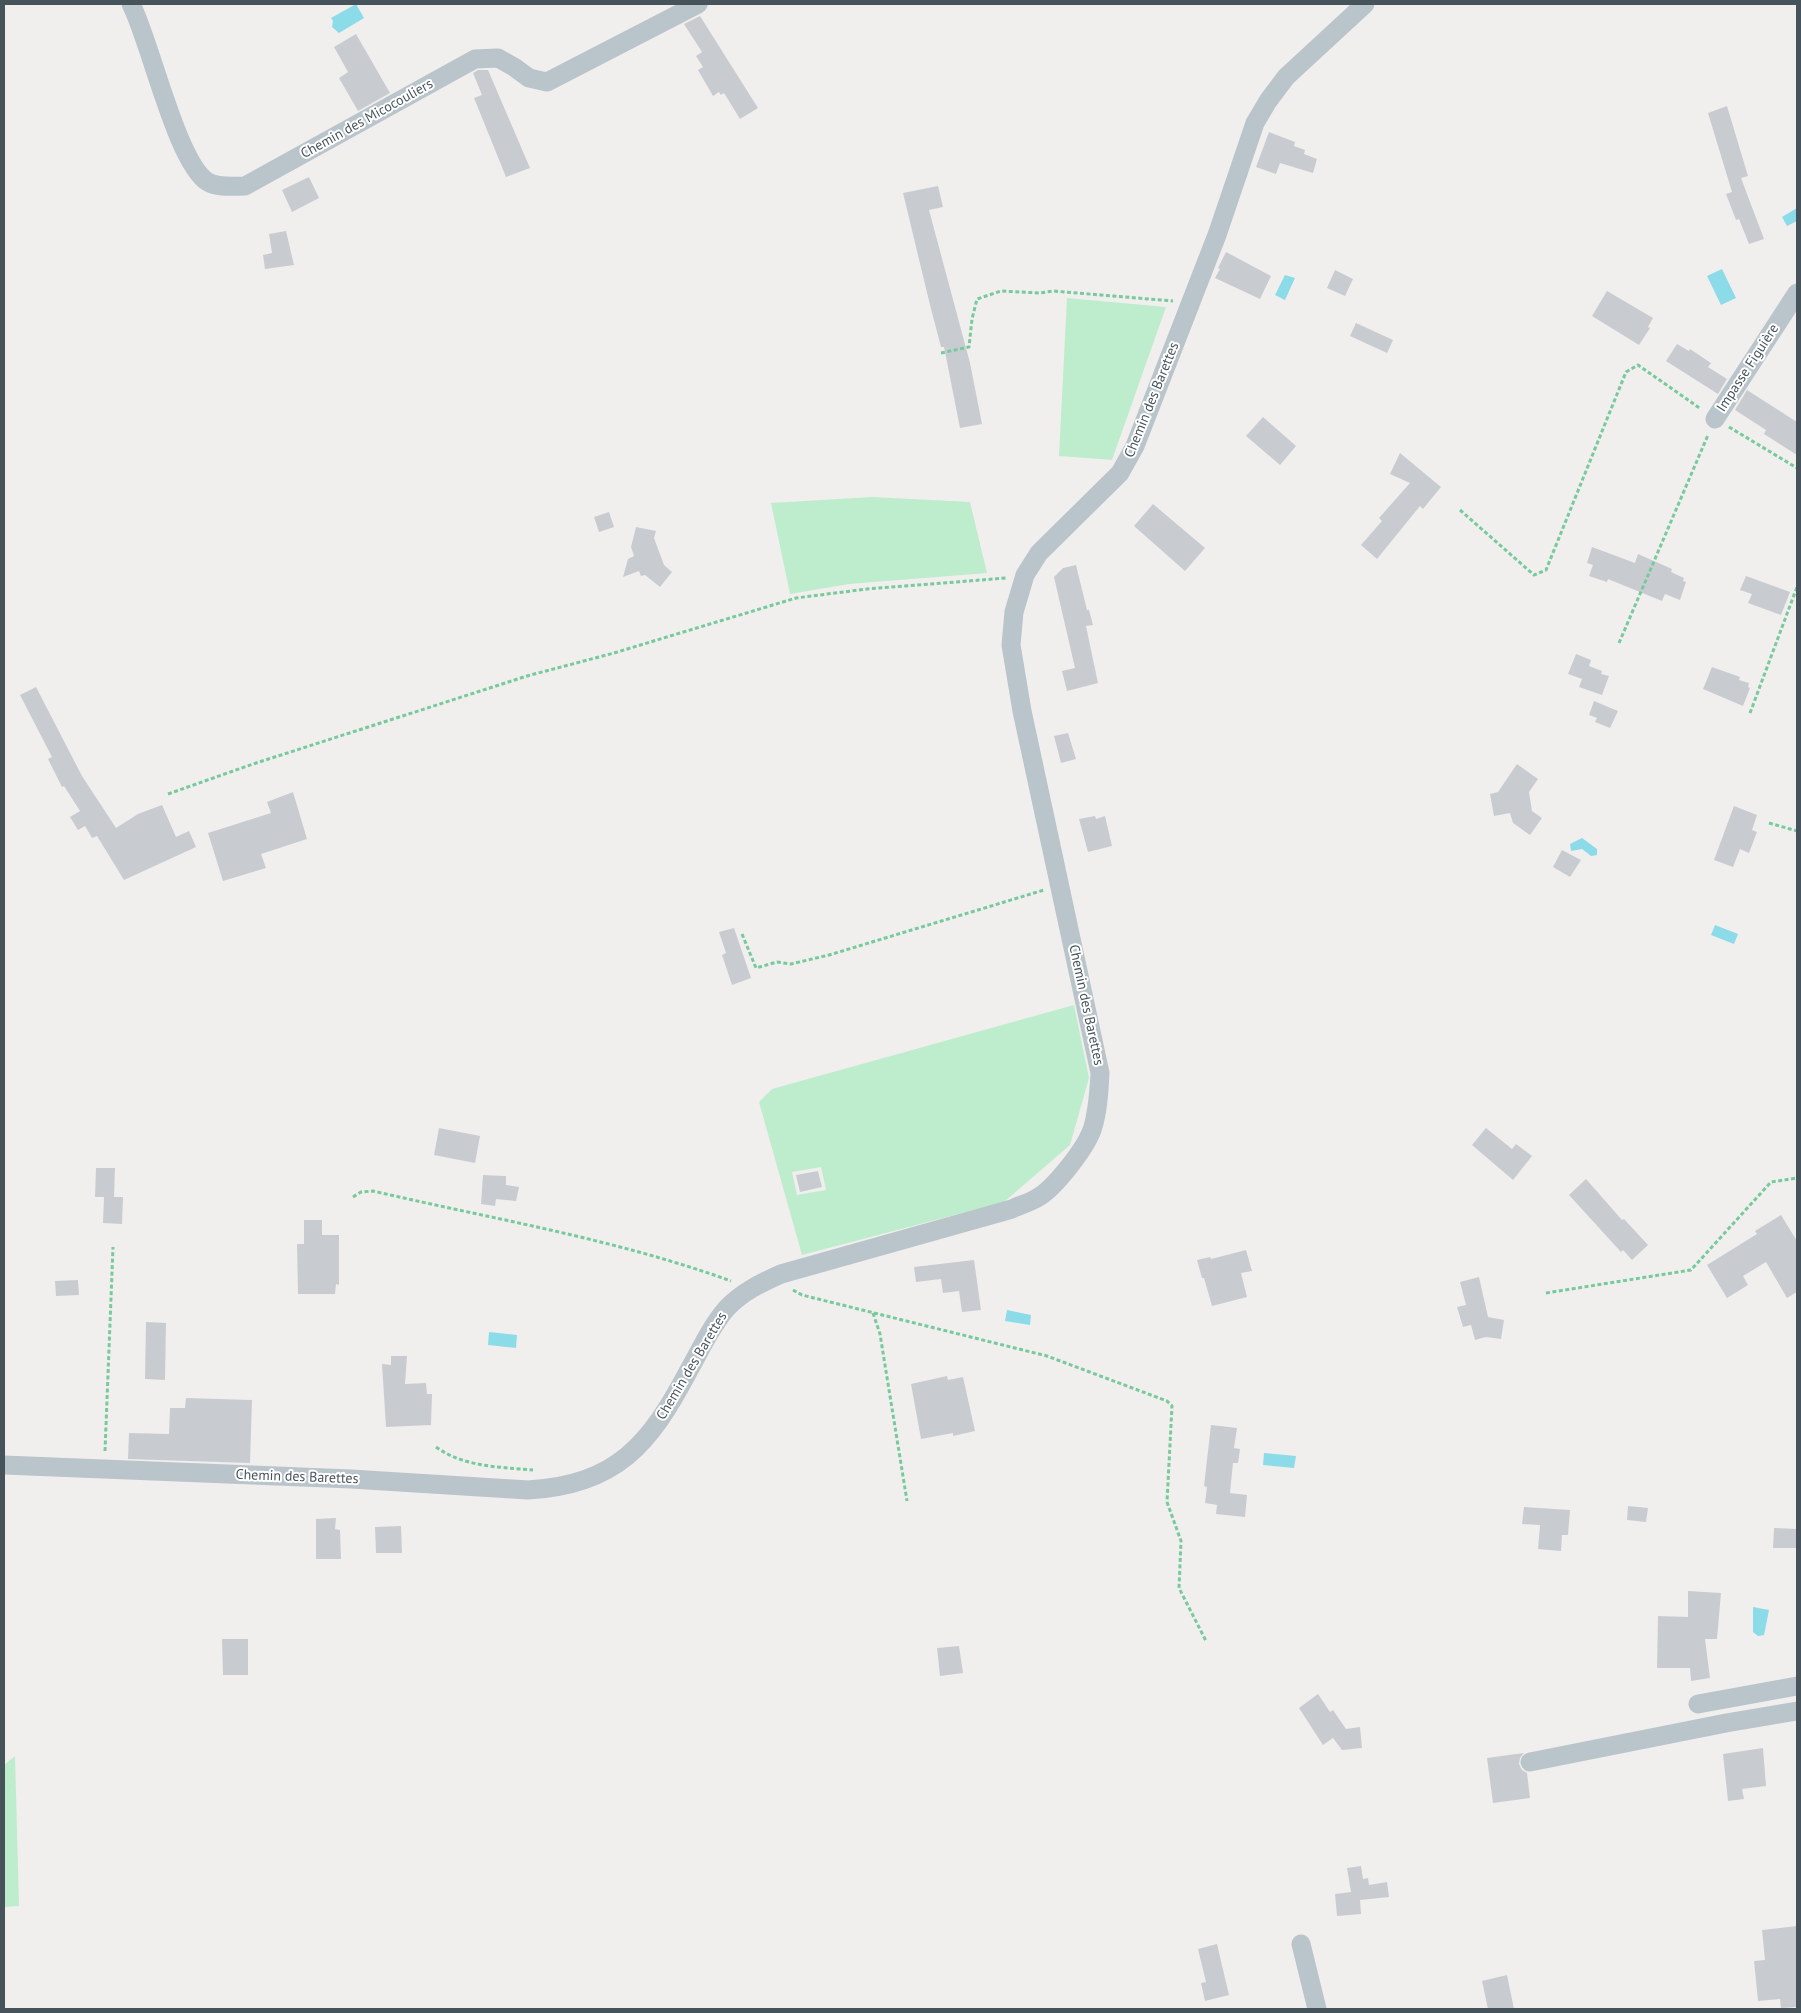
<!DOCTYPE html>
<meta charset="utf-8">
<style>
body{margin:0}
#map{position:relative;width:1801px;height:2013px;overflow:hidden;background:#f1eeee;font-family:"PT Sans",sans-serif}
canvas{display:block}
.frame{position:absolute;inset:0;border:5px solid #47535b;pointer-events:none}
</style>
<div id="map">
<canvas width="1801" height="2013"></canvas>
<div class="frame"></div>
</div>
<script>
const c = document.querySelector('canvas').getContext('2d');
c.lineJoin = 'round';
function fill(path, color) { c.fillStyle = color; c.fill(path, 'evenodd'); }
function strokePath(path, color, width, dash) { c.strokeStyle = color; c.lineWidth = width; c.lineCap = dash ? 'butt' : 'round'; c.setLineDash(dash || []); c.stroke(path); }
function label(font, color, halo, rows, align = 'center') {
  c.font = font + ' "PT Sans",sans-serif'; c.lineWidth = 4; c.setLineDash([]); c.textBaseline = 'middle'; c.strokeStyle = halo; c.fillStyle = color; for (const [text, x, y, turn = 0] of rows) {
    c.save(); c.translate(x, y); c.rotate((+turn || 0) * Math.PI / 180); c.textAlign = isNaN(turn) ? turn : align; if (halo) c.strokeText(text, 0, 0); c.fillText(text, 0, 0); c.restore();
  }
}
const green = new Path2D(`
 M1067 298 1166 307 1112 460 1059 456Z
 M872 497 970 502 987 573 849 584 790 594 771 503Z
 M1074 1005 1089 1078 1070 1145 1004 1202 802 1255 759 1102 772 1089ZM821 1167 826 1190 797 1195 792 1172Z
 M15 1756 19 1906 4 1907V1765Z`);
const water = new Path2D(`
 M356 4 364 18 339 33 332 27 333 21 331 18Z
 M1797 208V221L1787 226 1782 217Z
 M1722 269 1736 298 1721 305 1707 276Z
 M1285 275 1295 278 1285 300 1275 295Z
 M1582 838 1597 849V855L1591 856 1582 849 1571 851 1570 844Z
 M1715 925 1738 934 1734 944 1711 935Z
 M1007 1310 1031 1315 1030 1325 1005 1321Z
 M489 1332 517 1335 516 1348 488 1345Z
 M1264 1453 1296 1456 1294 1468 1263 1465Z
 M1753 1607 1769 1610 1764 1635 1758 1636 1753 1632Z`);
const building = new Path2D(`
 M700 16 758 108 740 119 724 93 721 95 719 92 713 96 698 70 703 67 696 56 702 52 684 24Z
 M356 34 390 93 358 111 339 78 348 72 334 47Z
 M478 70H488L530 168 506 177 474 98 482 95 473 73Z
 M1727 106 1748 176 1741 178 1764 239 1749 244 1739 219 1736 220 1726 194 1732 192 1708 113Z
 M1269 132 1295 142 1294 146 1305 150 1304 154 1317 159 1313 173 1280 163 1276 174 1256 167Z
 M309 177 319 198 292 212 282 190Z
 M938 186 943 207 929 210 970 363 982 424 960 428 944 347H941L930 305 903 193Z
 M286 231 294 265 265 269 263 255 272 253 269 234Z
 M1226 252 1271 276 1260 299 1215 278 1220 269 1218 268Z
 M1335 270 1353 279 1345 296 1327 288Z
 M1607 291 1653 318 1648 327 1650 328 1639 345 1592 316Z
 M1356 323 1393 340 1387 353 1350 336Z
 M1677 344 1689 351 1690 349 1711 363 1708 367 1727 379 1718 394 1666 361Z
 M1747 390 1797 422V455L1764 434 1766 430 1735 410Z
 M1263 417 1296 446 1280 465 1246 436Z
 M1400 453 1441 487 1423 509 1420 506 1377 559 1361 545 1382 521 1379 518 1410 483 1390 474Z
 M1153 504 1205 548 1185 571 1134 526Z
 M609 512 614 527 599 532 594 517Z
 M636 527 656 531 654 538 664 565 672 572 660 587 645 575 641 576 639 571 623 577 628 559 634 556 631 547Z
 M1592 547 1635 563 1638 554 1672 569 1671 572 1684 578 1683 581 1686 582 1680 600 1665 594 1662 601 1608 579 1607 582 1589 576 1593 565 1587 563Z
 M1076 565 1087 610H1089L1093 625 1086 626 1098 683 1067 691 1062 671 1075 668 1054 577 1063 568Z
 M1746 576 1790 592 1781 615 1748 603 1752 594 1740 590Z
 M1576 654 1591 660 1589 666 1602 671 1601 674 1609 676 1602 695 1579 687 1582 679 1568 674Z
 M1712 667 1740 677 1739 680 1749 683 1748 687 1750 688 1743 706 1703 689Z
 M36 687 82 776 116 828 138 814 162 805 176 837 189 831 196 847 124 880 97 836 92 838 85 826 78 830 70 817 80 811 64 786 62 787 48 759 52 757 20 695Z
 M1594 701 1618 711 1610 728 1595 722 1597 718 1589 715Z
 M1068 733 1076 759 1061 763 1054 736Z
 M1517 764 1538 779 1529 792 1532 811 1542 818 1530 835 1513 823 1510 813 1494 816 1490 794 1498 792Z
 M293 792 307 839 261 854 266 868 223 881 208 833 271 813 267 802Z
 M1734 806 1757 815 1752 830 1757 832 1749 853 1740 849 1733 867 1714 860Z
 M1095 816 1096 819 1105 816 1112 846 1088 852 1079 819Z
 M1562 850 1581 860 1570 877 1553 867Z
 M734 928 751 978 732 985 722 955 726 953 719 932Z
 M439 1128 480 1136 475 1163 434 1155Z
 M1486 1128 1512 1149 1516 1144 1532 1156 1513 1180 1472 1145Z
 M96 1168H115L114 1197H95Z
 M818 1171 822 1187 800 1192 796 1175Z
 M483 1175 506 1176V1185L519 1187 516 1201 496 1199 495 1206 481 1204Z
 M1586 1179 1622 1220 1624 1219 1648 1245 1632 1260 1623 1250 1621 1252 1569 1195Z
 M104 1197H123L122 1224 103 1223Z
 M1781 1215 1797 1241V1292L1787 1298 1766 1262 1743 1276 1748 1285 1727 1298 1707 1265 1757 1234 1755 1231Z
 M304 1220H322V1235H339V1285L336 1284 335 1294H298L297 1244H304Z
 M1246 1250 1252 1271 1241 1273 1247 1297 1212 1306 1204 1278H1202L1197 1260 1210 1257 1211 1259Z
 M974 1260 981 1310 962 1312 959 1291 943 1293 941 1279 916 1282 914 1267Z
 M1479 1277 1488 1317 1504 1320 1501 1339 1486 1337 1475 1340 1471 1325 1463 1327 1457 1307 1466 1305 1460 1282Z
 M78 1280 79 1295 56 1296 55 1281Z
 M146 1322 166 1323 165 1380 145 1379Z
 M391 1356H407L405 1384 426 1383 427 1394H432L431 1425 386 1427 382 1364 391 1365Z
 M947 1376 948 1380 963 1377 975 1431 953 1436V1433L921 1439 911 1384Z
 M186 1398 252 1400 250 1463 128 1459 129 1433 169 1434 170 1408H185Z
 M1211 1425 1237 1428 1234 1448 1240 1449 1238 1463H1233L1230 1493 1247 1495 1245 1517 1216 1514 1217 1505 1205 1503 1207 1487 1204 1486Z
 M1628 1506 1648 1508 1646 1522 1627 1520Z
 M1524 1507 1570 1510 1568 1535H1562L1561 1551 1538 1549 1540 1525 1522 1524Z
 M336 1518 335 1529 340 1530 341 1559H316V1519Z
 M401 1526 402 1553H376L375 1527Z
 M1774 1528 1797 1529V1548H1773Z
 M1688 1591 1721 1593 1717 1639H1705L1710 1678 1691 1681 1690 1668H1657L1658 1616 1688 1617Z
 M222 1639H248V1675H223Z
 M959 1646 963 1673 940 1676 937 1648Z
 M1318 1694 1330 1712 1333 1710 1346 1729 1360 1727 1362 1748 1342 1750 1333 1738 1323 1745 1299 1708Z
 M1763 1748 1766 1786 1742 1789 1744 1799 1728 1801 1723 1754Z
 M1524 1753 1520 1758 1519 1764 1522 1770 1527 1773 1530 1798 1493 1803 1487 1758Z
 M1361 1866 1363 1879 1368 1878 1369 1885 1387 1882 1389 1897 1360 1900 1361 1914 1337 1916 1335 1894 1351 1892 1347 1868Z
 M1797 1926V2007L1781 2008 1780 1999 1758 2001 1754 1961 1765 1960 1762 1930Z
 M1217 1944 1229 1995 1205 2001 1201 1983 1206 1982 1198 1949Z
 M1507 1975 1514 2009H1488L1482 1981Z`);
const path = new Path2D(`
 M941 353 969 347 972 319 977 299 1001 291 1040 293 1053 291 1173 301
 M1729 427 1797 468
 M1460 510 1534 575 1546 570 1626 372 1638 365 1701 409
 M1619 643 1708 435
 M1750 713 1797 587
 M168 794 253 764 527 676 614 653 796 598 867 589 1006 578
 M1769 823 1797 831
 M742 934 756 968 777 962 791 964 829 955 1044 890
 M353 1197 361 1192 373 1191C493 1219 615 1239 731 1281
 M793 1290 802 1295 1047 1356 1167 1401 1172 1406 1167 1502 1181 1541 1179 1588 1206 1641
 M1546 1293 1691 1270 1771 1182 1797 1178
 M873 1313 880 1334 907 1501
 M436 1447C464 1467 499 1467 533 1470
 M105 1451 113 1247`);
const street = new Path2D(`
 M131 4C150 40 177 164 208 182 218 188 234 186 245 186L475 59 498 58 514 67 529 78 547 82 698 4
 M1715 419 1797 293
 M4 1465 351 1479 528 1490C617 1485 650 1444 689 1370 701 1349 711 1326 727 1308 742 1292 761 1283 781 1274L1012 1209C1020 1205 1029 1203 1037 1198 1054 1189 1085 1149 1092 1130 1098 1112 1099 1091 1100 1073L1022 711 1011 645 1014 612 1025 575 1039 553 1120 473 1135 446 1217 235 1255 123 1268 101 1286 77 1365 4
 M1698 1704 1797 1686
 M1530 1762 1726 1723 1797 1711
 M1301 1944 1317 2009`);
const streetNames = [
 ["Chemin des Micocouliers",367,119,-29],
 ["Impasse Figuière",1748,368,-57],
 ["Chemin des Barettes",1152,400,-68],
 ["Chemin des Barettes",1086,1005,78],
 ["Chemin des Barettes",692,1366,-59],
 ["Chemin des Barettes",297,1477,2]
];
fill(green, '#beedcd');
fill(water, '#8cdbe9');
fill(building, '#c8ccd1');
strokePath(path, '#77ca9c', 3, [4, 2.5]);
strokePath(street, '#bac4cb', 19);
label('14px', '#47535b', '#fff', streetNames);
</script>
